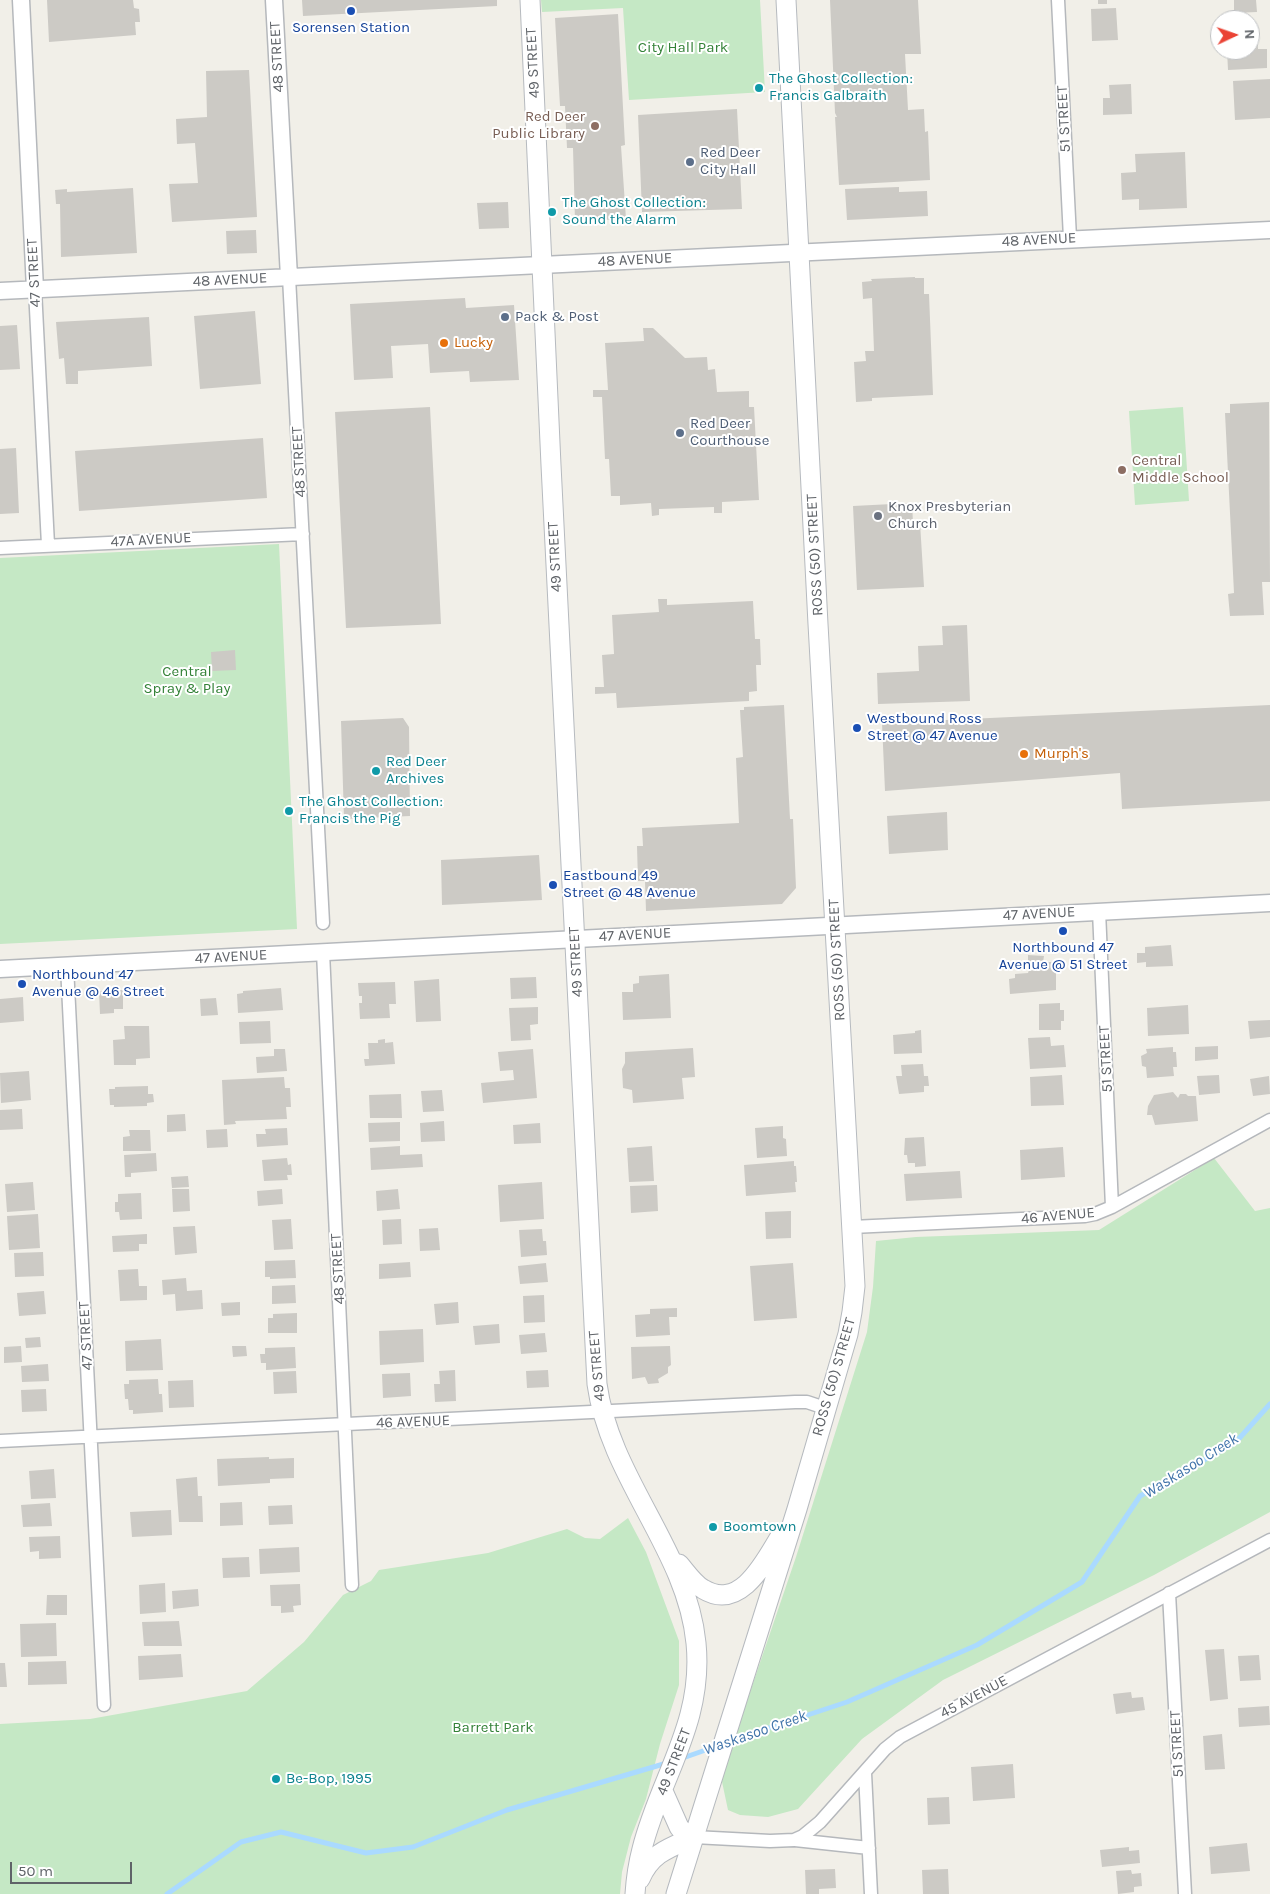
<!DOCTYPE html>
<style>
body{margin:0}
#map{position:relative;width:1270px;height:1894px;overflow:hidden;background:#f1efe8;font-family:Karla,sans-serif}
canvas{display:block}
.north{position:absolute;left:1210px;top:10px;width:50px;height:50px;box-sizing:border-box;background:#fff;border:1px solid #bfc1c3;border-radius:50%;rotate:87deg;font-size:14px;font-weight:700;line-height:20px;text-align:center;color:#5f6368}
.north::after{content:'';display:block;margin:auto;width:18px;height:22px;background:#ea4335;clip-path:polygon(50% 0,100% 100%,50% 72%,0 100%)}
.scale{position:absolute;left:10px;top:1862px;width:122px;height:22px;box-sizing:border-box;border:2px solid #5f6368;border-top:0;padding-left:6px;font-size:15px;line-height:18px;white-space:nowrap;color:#5f6368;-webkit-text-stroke:4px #fff;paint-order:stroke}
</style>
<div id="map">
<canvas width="1270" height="1894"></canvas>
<div class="north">N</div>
<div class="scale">50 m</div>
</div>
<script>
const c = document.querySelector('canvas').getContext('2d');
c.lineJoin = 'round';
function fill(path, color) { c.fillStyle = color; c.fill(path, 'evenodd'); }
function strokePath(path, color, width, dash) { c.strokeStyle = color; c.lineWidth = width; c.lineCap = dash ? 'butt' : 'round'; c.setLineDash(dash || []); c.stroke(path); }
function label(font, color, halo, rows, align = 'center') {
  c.font = font + ' Karla,sans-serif'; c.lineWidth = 4; c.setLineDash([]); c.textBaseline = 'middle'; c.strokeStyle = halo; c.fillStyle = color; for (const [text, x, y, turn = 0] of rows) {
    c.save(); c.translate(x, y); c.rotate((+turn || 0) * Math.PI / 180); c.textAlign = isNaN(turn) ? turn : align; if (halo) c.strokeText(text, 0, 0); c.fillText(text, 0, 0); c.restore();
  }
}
const green = new Path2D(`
 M541 0H760L765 92 629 100 623 8 542 12Z
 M1183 407 1189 501 1135 505 1129 411Z
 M279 544 297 929 0 944V558Z
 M1214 1158 1255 1211 1270 1208V1512L1154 1575 943 1680 862 1739 798 1809 768 1817 740 1815 728 1810 721 1777 796 1557 867 1332 873 1287 876 1241 916 1237 1099 1230Z
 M628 1518 646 1552 679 1641V1685L660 1744 646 1799 631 1837 622 1872 620 1894H0V1724L90 1719 247 1691 304 1642 343 1595 371 1581 379 1570 488 1553 567 1529 585 1538 600 1539Z`);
const stream = new Path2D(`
 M729 1741 847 1702 977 1645 1082 1582 1140 1496 1236 1442 1270 1404
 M680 1759 717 1746
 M167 1894 241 1842 281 1832 366 1853 413 1847 507 1810 667 1763`);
const building = new Path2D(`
 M47 0H133L134 8 139 9 140 22H135L136 35 49 42Z
 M302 0H497V6L303 16Z
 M830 0H918L921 54H905L908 110 924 109 925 132 928 131 930 180 839 185 835 117H837L835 113Z
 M1098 0H1107V4H1098Z
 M1234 0H1256L1257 12 1234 13Z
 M1116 8 1118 40 1092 41 1091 9Z
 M618 14 625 145 621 146 626 219 575 221 573 148H567L565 106H560L555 18Z
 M1250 23H1257L1258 49H1267V68L1228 70 1227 50H1250Z
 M249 70 257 217 172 222 169 184 198 183 195 143 177 144 176 119 207 117 206 71Z
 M1270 79V118L1235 120 1233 81Z
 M1131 84 1132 114 1103 115V98H1110L1109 85Z
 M737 109 742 209 642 212 638 115Z
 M1185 152 1187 208 1139 210V199L1122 200 1121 173 1136 172 1135 154Z
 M899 187V192L927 191 928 216 847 220 845 189Z
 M133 188 137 253 61 257 60 204H56L55 190 67 189V192Z
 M508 202 509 228 479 229 477 203Z
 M256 230 257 253 227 254 226 231Z
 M915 277V278H924V294H929L933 395 872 398V401L856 402 854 362 866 361 865 351H874L872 298 863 299 862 282 872 281 871 279Z
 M465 298 466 308 514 305 519 380 470 382 469 371 430 373 428 344 391 346 393 378 354 380 350 304Z
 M255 311 261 384 200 389 194 316Z
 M149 317 152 366 78 371V384H66L64 358 59 359 56 322Z
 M17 325 20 369 0 370V326Z
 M643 328H653L685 358 707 357 708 370 715 369 717 392 749 391V407H754L759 500 722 502V513H714V507L659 509V515L652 516 651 503 620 505V496H611L609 459H605L602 397H593V390H608L605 343 644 341Z
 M1269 402 1270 582H1262L1264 615 1230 616 1228 594 1234 593 1225 413H1230V404Z
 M430 407 441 624 346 628 335 412Z
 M263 438 267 498 79 511 75 451Z
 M16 448 19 513 0 514V449Z
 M912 503 913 523H920L924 587 857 590 853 506Z
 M658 599H667V605L753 601 755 639H760L761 665H756L757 691 749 692V701L617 708 616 693 595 694V687H604L602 655 614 654 612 615 659 612Z
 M967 625 970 701 878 704 877 673 919 671 918 646 943 645 942 626Z
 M235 650 236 670 212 671 211 652Z
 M784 705 790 819H793L796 888 782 904 646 911 645 881H638L637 846H643L642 828 739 823 736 758 743 757 740 710H744V707Z
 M1270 705V801L1122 809 1120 773 885 791 882 723Z
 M403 718 409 727 410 816 344 819 341 721Z
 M947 812 948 850 889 854 887 816Z
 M539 855 542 900 442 905 441 860Z
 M1171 945 1173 966 1146 967V962L1137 963V953H1145V947Z
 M1028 955 1044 956 1043 962H1056V990L1010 994 1009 979 1015 978V974L1028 973 1029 970 1025 967 1028 964Z
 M669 974 671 1018 623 1020 622 992H633V984L639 983V976Z
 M536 977 537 998 511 999 510 978Z
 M439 979 441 1021 416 1022 414 981Z
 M395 982 396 1004H389L390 1018 360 1019 359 1003H362V996H359L358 983Z
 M281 988 283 1010 238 1013 237 994 243 993V991Z
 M123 990V1009H114V1013L100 1014 99 991Z
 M23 997 24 1021 0 1023V999Z
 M216 998 218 1015 201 1016 200 999Z
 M1060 1003V1010H1064V1021H1061V1030H1039V1004Z
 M1188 1005 1189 1034 1148 1036 1147 1008Z
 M538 1007V1024L530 1025 531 1040 511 1041 509 1008Z
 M1270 1020V1037L1250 1039 1248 1021Z
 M270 1021 271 1043 240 1044 239 1022Z
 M124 1026H149L150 1058 136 1059V1065H114L113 1040 125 1039Z
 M921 1030 922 1053 894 1054 893 1035 915 1033V1031Z
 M1050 1037 1051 1046 1064 1045 1066 1067 1030 1069 1028 1038Z
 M385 1039V1043L393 1042 395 1064 365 1066 364 1059H369L368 1043H378V1040Z
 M1218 1046V1059L1195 1061V1047Z
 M1173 1047V1052H1176L1177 1067H1173L1174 1076 1147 1078 1146 1067 1142 1066 1141 1056 1147 1053 1146 1049Z
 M693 1048 695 1077 682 1078 684 1099 633 1103 632 1090 623 1088 622 1069 625 1063V1052Z
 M274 1049H285L287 1071 257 1073 256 1057 274 1056Z
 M533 1049 537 1098 483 1103 481 1083 514 1080 513 1070 500 1071 498 1052Z
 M923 1064 924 1076H928L929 1086H924V1092L899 1094 896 1076H902L901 1065Z
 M29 1071 31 1100 1 1103 0 1073Z
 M1062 1075 1064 1105 1031 1106 1030 1077Z
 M1219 1075 1220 1093 1199 1095 1197 1076Z
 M1269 1076 1270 1094 1253 1096 1250 1079Z
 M284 1077 285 1088H290L291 1107H286L287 1119 235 1121 236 1124 224 1125 222 1080Z
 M148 1086V1094H153L154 1102 147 1103V1106L114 1107V1105H110L109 1089H115V1087Z
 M442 1090 444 1111 423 1112 421 1091Z
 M1173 1092 1178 1098 1180 1094H1186L1188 1096H1196L1198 1121 1155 1125 1152 1115H1147L1148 1106 1154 1095Z
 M401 1094 402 1118H370L369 1095Z
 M22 1109 23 1129 0 1130V1110Z
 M185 1114 186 1131 167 1132V1115Z
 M444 1121 445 1141 421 1142 420 1123Z
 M400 1122V1141L369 1142 368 1123Z
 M540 1123 541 1143 514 1144 513 1125Z
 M783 1126V1138L786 1139 787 1156 757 1158 755 1128Z
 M287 1128 288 1145 257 1147 256 1134H266L265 1129Z
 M227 1129 228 1147 207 1148 206 1130Z
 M129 1130H150L151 1151H123V1137L130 1136Z
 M924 1137 926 1166 915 1167V1163H908L907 1155H904L905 1138Z
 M400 1146V1155L422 1154 423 1167 371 1170 370 1148Z
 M652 1146 654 1181 629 1182 627 1148Z
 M1063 1147 1065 1177 1021 1180 1020 1150Z
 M156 1153 157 1171 131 1173V1177H125L124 1155Z
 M287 1158 288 1165 291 1164 292 1175H287L288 1180 264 1181 262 1160Z
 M794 1161V1166H796L797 1182H795L796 1192 746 1196 744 1165Z
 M960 1171 962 1198 906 1201 904 1174Z
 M188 1176 189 1187 172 1188 171 1177Z
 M33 1182 35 1210 7 1212 5 1184Z
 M542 1182 544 1219 500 1222 498 1185Z
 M657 1185 658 1211 631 1213 630 1186Z
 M172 1189H189L190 1211 173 1212Z
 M282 1189 283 1204 258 1206 257 1191Z
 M398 1189 400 1209 377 1211 376 1191Z
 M141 1193 142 1219 120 1220 119 1212H115V1202H118V1194Z
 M791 1211V1238L766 1239 765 1212Z
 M38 1214 40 1248 9 1250 7 1216Z
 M291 1219 293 1249 274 1250 272 1220Z
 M401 1219 402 1244 383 1245 382 1220Z
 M195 1226 197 1253 175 1255 173 1227Z
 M438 1228 440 1250 420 1251 419 1229Z
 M542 1229 543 1241H546L547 1255 521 1257 519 1230Z
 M147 1234V1244H139V1251L113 1252 112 1236Z
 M43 1252 44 1276 15 1277 14 1253Z
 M295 1260 296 1278 270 1279V1277H265V1261Z
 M410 1262 411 1277 379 1279V1264Z
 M546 1263 548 1282 520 1284 518 1266Z
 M793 1263 797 1318 754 1321 750 1266Z
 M138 1269 139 1286H147V1300L120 1301 118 1270Z
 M186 1278 187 1291 202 1290 203 1309 176 1311 175 1294 163 1295 162 1280Z
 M295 1285 296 1303 272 1304V1286Z
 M44 1291 46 1314 19 1316 17 1293Z
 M544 1295 545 1322 524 1323 523 1296Z
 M240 1302V1315L222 1316 221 1303Z
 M458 1302 459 1323 436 1325 434 1304Z
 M677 1308V1317H669L670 1335 636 1337 635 1315 650 1314V1309Z
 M297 1313V1333H268V1318H273V1314Z
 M499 1324 500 1343 475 1345 473 1326Z
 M423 1329 424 1362 380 1365 379 1331Z
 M545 1333 547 1352 521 1354 519 1335Z
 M40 1337 41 1347 26 1348 25 1338Z
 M161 1339 163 1370 126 1371 125 1341Z
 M21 1346 22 1362 4 1363V1347Z
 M232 1346H246L247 1356 233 1357Z
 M670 1346 671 1365 668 1367V1373L658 1379 659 1383 648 1384 645 1377 632 1379 631 1347Z
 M295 1347 296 1368 266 1370V1363H261L260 1354H265V1348Z
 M48 1364 49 1381 22 1382 21 1366Z
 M455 1370 456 1401 435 1402 434 1384H440L439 1371Z
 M548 1370 549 1387 527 1388 526 1371Z
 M296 1371 297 1393 274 1394 273 1372Z
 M410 1373 411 1396 383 1398 382 1374Z
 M158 1379 159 1394H162L163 1412 133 1414V1410H129L128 1399H125L124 1384H129V1380Z
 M193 1380 194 1407 169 1408 168 1381Z
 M46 1389 47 1411 22 1412 21 1390Z
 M269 1457V1459L294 1458V1478L270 1479V1483L218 1486 217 1459Z
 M54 1469 56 1498 31 1499 29 1471Z
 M197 1477 198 1496H202L203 1522H179L176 1479Z
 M242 1502 243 1525 220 1526V1503Z
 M50 1503 52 1526 23 1527 21 1505Z
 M292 1505 293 1524 269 1525 268 1506Z
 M171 1510 172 1535 132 1537 130 1512Z
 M60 1536 61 1558 39 1559V1551L30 1552 29 1537Z
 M299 1547 300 1572 260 1574 259 1549Z
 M249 1557 250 1577 223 1578 222 1558Z
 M165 1583 166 1612 140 1614 139 1585Z
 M300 1584 301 1605 293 1606 294 1612 281 1613V1606H271L270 1585Z
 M198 1589 199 1606 173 1609 172 1591Z
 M47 1595H67V1615H46Z
 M179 1621 182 1646H144L142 1622Z
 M56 1623 57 1656 21 1657 20 1624Z
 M1224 1649 1228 1699 1210 1701 1205 1650Z
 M181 1654 183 1677 139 1680 138 1656Z
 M1259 1655 1261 1680 1240 1681 1238 1656Z
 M66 1661 67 1684 28 1685V1662Z
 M0 1663H5L7 1687H0Z
 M1131 1692 1132 1698 1143 1697 1145 1710 1116 1714 1113 1694Z
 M1269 1706 1270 1725 1239 1727 1238 1708Z
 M1222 1734 1225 1769 1205 1770 1203 1736Z
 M1013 1764 1015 1798 973 1801 971 1767Z
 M949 1797 950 1824 928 1825 927 1798Z
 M1247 1843 1250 1871 1211 1874 1209 1847Z
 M1129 1847V1851L1139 1850 1140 1863 1102 1867 1100 1850Z
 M835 1869 836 1888 819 1889V1894H806L805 1870Z
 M948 1869 949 1894H923L922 1870Z
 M1131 1870 1132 1874 1141 1873 1142 1886 1134 1887V1892L1118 1894 1116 1871Z`);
const minor = new Path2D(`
 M1058 0 1070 238
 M289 277 323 923
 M35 289 48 545
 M0 548 303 534
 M1099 911 1112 1207
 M323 952 352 1585
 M67 966 104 1705
 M852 1227 1085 1216 1095 1214 1112 1207 1270 1120
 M0 1441 795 1402H807L825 1408
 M1169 1593 1185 1894
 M865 1773 871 1894
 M694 1837 770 1841 794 1840 803 1836 820 1822 885 1749 900 1737 1270 1540
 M795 1840 869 1848`);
const tertiary = new Path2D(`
 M21 0 35 289
 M274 0 289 277
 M0 291 1270 230
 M0 969 1270 903`);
const secondary = new Path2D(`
 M530 0 551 465 597 1384C610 1479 687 1550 696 1643 704 1723 660 1777 642 1849 638 1864 636 1879 635 1894
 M679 1564C686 1572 694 1584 703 1589 741 1612 765 1561 781 1535
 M663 1791 679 1827 683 1832 694 1837
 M640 1879C651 1853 669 1848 694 1837
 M676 1894 797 1509 848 1334 852 1312 855 1286 818 624 786 0`);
const markers = [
 [351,11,5,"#1a4fb4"],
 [759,88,5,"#0f9aa8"],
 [595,126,5,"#8d6e63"],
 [690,162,5,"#5c6f8a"],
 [552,212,5,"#0f9aa8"],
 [505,317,5,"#5c6f8a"],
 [444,343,5,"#e8710a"],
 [680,433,5,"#5c6f8a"],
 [1122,470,5,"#8d6e63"],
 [878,516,5,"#6b7280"],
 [857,728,5,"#1a4fb4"],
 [1024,754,5,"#e8710a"],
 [376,771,5,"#0f9aa8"],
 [289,811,5,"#0f9aa8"],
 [553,885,5,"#1a4fb4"],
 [1063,931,5,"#1a4fb4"],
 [22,984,5,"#1a4fb4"],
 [713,1527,5,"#0f9aa8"],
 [276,1779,5,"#0f9aa8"]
];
const transitNames = [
 ["Sorensen Station",351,28,"center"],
 ["Westbound Ross",867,719],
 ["Street @ 47 Avenue",867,736],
 ["Eastbound 49",563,876],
 ["Street @ 48 Avenue",563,893],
 ["Northbound 47",1063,948,"center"],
 ["Avenue @ 51 Street",1063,965,"center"],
 ["Northbound 47",32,975],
 ["Avenue @ 46 Street",32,992]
];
const parkNames = [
 ["City Hall Park",683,48],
 ["Central",187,672],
 ["Spray & Play",187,689],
 ["Barrett Park",493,1728]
];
const streetNames = [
 ["48 STREET",277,57,-93],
 ["49 STREET",533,63,-93],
 ["51 STREET",1064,119,-93],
 ["48 AVENUE",1039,240,-3],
 ["48 AVENUE",635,260,-3],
 ["47 STREET",34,273,-93],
 ["48 AVENUE",230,280,-3],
 ["48 STREET",299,462,-93],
 ["47A AVENUE",151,540,-3],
 ["ROSS (50) STREET",815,555,-93],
 ["49 STREET",555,557,-93],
 ["47 AVENUE",1039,914,-3],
 ["47 AVENUE",635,935,-3],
 ["47 AVENUE",231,957,-3],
 ["ROSS (50) STREET",837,960,-93],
 ["49 STREET",576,962,-93],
 ["51 STREET",1106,1059,-93],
 ["46 AVENUE",1058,1216,-5],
 ["48 STREET",338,1269,-93],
 ["47 STREET",86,1336,-93],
 ["49 STREET",597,1366,-95],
 ["ROSS (50) STREET",834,1377,-74],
 ["46 AVENUE",413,1422,-2],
 ["45 AVENUE",974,1697,-28],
 ["51 STREET",1177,1744,-93],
 ["49 STREET",674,1762,-69]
];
const cultureNames = [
 ["The Ghost Collection:",769,79],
 ["Francis Galbraith",769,96],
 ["The Ghost Collection:",562,203],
 ["Sound the Alarm",562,220],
 ["Red Deer",386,762],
 ["Archives",386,779],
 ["The Ghost Collection:",299,802],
 ["Francis the Pig",299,819],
 ["Boomtown",723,1527],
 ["Be-Bop, 1995",286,1779]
];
const educationNames = [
 ["Red Deer",585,117],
 ["Public Library",585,134],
 ["Central",1132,461,"left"],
 ["Middle School",1132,478,"left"]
];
const serviceNames = [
 ["Red Deer",700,153],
 ["City Hall",700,170],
 ["Pack & Post",515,317],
 ["Red Deer",690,424],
 ["Courthouse",690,441]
];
const foodNames = [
 ["Lucky",454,343],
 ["Murph's",1034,754]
];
const worshipNames = [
 ["Knox Presbyterian",888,507],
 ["Church",888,524]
];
const waterNames = [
 ["Waskasoo Creek",1191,1466,-32],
 ["Waskasoo Creek",755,1733,-19]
];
fill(green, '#c5e8c5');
strokePath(stream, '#aadaff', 5);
fill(building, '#cccac5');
strokePath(minor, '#b5b8bc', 15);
strokePath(tertiary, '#b5b8bc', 19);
strokePath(secondary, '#b6babf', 21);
strokePath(minor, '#fff', 12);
strokePath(tertiary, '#fff', 16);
strokePath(secondary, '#fff', 19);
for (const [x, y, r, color] of markers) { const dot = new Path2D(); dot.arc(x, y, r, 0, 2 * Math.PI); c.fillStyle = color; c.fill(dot); strokePath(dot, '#fff', 2); }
label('15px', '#164399', '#fff', transitNames, 'left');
label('15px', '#348238', '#fff', parkNames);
label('15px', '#5f6368', '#fff', streetNames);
label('15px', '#0d838f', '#fff', cultureNames, 'left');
label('15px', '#785e54', '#fff', educationNames, 'right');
label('15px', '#4e5e75', '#fff', serviceNames, 'left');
label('15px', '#c56008', '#fff', foodNames, 'left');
label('15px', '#5b616d', '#fff', worshipNames, 'left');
label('italic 16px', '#4174aa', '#fff', waterNames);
</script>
